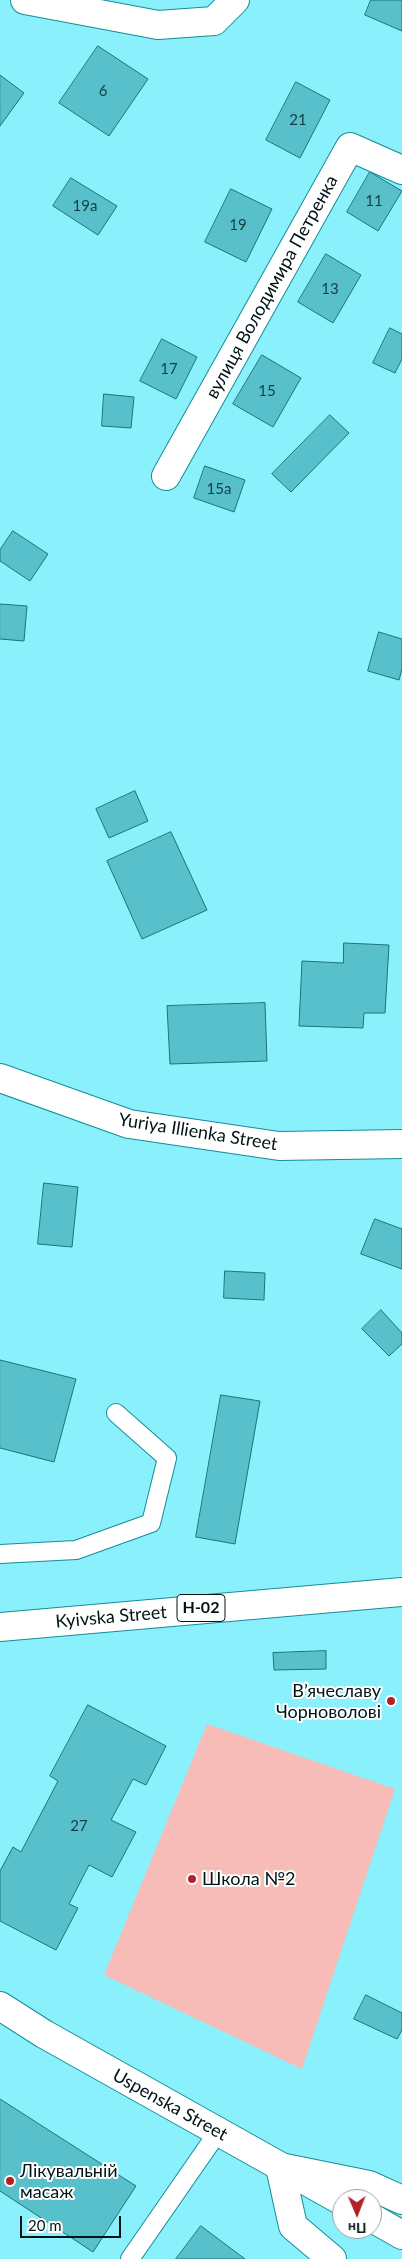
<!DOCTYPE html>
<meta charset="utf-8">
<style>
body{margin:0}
#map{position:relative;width:402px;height:2259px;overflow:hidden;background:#8af1fc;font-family:Lato,sans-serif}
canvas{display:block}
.north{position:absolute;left:332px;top:2189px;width:50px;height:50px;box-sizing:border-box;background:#fff;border:1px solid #99a1a1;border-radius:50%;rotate:179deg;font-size:14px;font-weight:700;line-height:20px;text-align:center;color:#001315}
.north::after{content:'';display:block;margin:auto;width:18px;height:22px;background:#b22129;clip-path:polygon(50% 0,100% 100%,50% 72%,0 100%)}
.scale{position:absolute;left:20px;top:2216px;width:101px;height:22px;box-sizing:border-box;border:2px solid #001315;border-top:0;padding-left:6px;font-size:15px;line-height:18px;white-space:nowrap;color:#001315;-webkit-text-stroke:4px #fff;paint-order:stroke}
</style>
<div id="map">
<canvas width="402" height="2259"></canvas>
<div class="north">Пн</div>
<div class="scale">20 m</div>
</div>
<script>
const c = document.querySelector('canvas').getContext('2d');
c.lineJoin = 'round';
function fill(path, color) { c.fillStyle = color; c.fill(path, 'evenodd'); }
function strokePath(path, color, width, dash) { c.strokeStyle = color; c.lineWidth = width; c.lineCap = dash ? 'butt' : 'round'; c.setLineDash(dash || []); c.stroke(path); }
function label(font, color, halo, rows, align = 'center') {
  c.font = font + ' Lato,sans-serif'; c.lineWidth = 4; c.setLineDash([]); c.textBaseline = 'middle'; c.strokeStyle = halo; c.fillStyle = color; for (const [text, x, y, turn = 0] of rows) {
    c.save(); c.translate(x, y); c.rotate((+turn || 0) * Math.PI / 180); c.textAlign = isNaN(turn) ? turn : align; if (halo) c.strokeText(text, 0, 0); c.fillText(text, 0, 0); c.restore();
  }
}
const green = new Path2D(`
 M207 1724 395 1789 302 2069 104 1975Z`);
const building = new Path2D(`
 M371 0H402V31L365 15Z
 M98 46 148 79 109 136 59 103Z
 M0 75 24 93 0 126Z
 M296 82 330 100 300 158 266 140Z
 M370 172 402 191 378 231 347 212Z
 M71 178 117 206 98 235 53 206Z
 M231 189 272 209 246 262 205 242Z
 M326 254 361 275 333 323 298 302Z
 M390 328 402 334V359L395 373 373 363Z
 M162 339 197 357 176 399 140 381Z
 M262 355 301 378 273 427 233 404Z
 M104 394 134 397 131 428 102 426Z
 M330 415 349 433 291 492 272 474Z
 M205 466 245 480 234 512 194 498Z
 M13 531 48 554 30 581 0 561V550Z
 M0 604 27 606 24 641 0 639Z
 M379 632 402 639V669L399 680 368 671Z
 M135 791 148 821 109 838 96 809Z
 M171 832 207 910 142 939 107 861Z
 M344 943 389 945 385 1013H364L363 1028 299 1026 302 961 343 963Z
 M265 1003 267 1061 170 1064 167 1006Z
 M44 1183 78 1187 72 1247 38 1244Z
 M375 1219 402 1229V1269L361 1254Z
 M225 1271 265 1273 264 1300 224 1298Z
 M381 1310 402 1333V1344L389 1356 362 1329Z
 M0 1360 76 1379 54 1462 0 1448Z
 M221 1395 260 1401 235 1544 196 1537Z
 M326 1651V1669L274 1670 273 1653Z
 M88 1705 166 1746 146 1785 133 1779 111 1820 136 1832 112 1877 89 1865 69 1904 78 1908 56 1950 0 1921V1871L13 1847 21 1852 58 1781 50 1776Z
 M366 1995 402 2013V2030L397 2039 354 2019Z
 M0 2099 136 2186 93 2252 0 2191Z
 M201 2226 245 2259H176Z`);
const service = new Path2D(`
 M0 1554 76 1550 151 1523 167 1458 116 1413
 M130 2259 218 2132`);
const minor = new Path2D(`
 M25 0 158 25 214 21 235 0
 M166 476 350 147 402 170
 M0 1078 129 1124 279 1146 402 1144
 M332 2259 293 2226 280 2167 369 2185 402 2200`);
const tertiary = new Path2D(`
 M0 2006 44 2034 342 2201
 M372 2218 402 2235`);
const primary = new Path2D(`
 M0 1627 402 1592`);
const markers = [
 [391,1701,5,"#b22129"],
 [192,1879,5,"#b22129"],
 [10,2181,5,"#b22129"]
];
const numberNames = [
 ["6",103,91],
 ["21",298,120],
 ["11",374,201],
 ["19а",85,206],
 ["19",238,225],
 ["13",330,289],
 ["17",169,369],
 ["15",267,391],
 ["15а",219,489],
 ["27",79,1826]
];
const shields = [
 [201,1608,48]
];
const shieldNames = [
 ["Н-02",201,1608]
];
const streetNames = [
 ["вулиця Володимира Петренка",272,287,-61],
 ["Yuriya Illienka Street",198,1132,9],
 ["Kyivska Street",111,1617,-5],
 ["Uspenska Street",170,2105,29]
];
const poiNames = [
 ["В’ячеславу",381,1691,"right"],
 ["Чорноволові",381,1712,"right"],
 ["Школа №2",202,1879],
 ["Лікувальній",20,2171],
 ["масаж",20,2192]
];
fill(green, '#f7bcb7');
fill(building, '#58c0ca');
strokePath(building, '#1e727a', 1);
strokePath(service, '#148d98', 20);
strokePath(minor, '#148d98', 30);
strokePath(tertiary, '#148d98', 30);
strokePath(primary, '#148d98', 30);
strokePath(service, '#fff', 18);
strokePath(minor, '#fff', 28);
strokePath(tertiary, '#fff', 28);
strokePath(primary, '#fff', 28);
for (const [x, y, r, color] of markers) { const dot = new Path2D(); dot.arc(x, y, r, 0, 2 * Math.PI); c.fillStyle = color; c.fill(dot); strokePath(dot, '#fff', 2); }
label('15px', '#163e42', null, numberNames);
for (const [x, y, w] of shields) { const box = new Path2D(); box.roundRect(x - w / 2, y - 13.5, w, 27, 4); c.fillStyle = '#fff'; c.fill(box); strokePath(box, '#001315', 1); }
label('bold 16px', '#001315', null, shieldNames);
label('18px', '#001315', '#fff', streetNames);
label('18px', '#001315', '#fff', poiNames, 'left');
</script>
